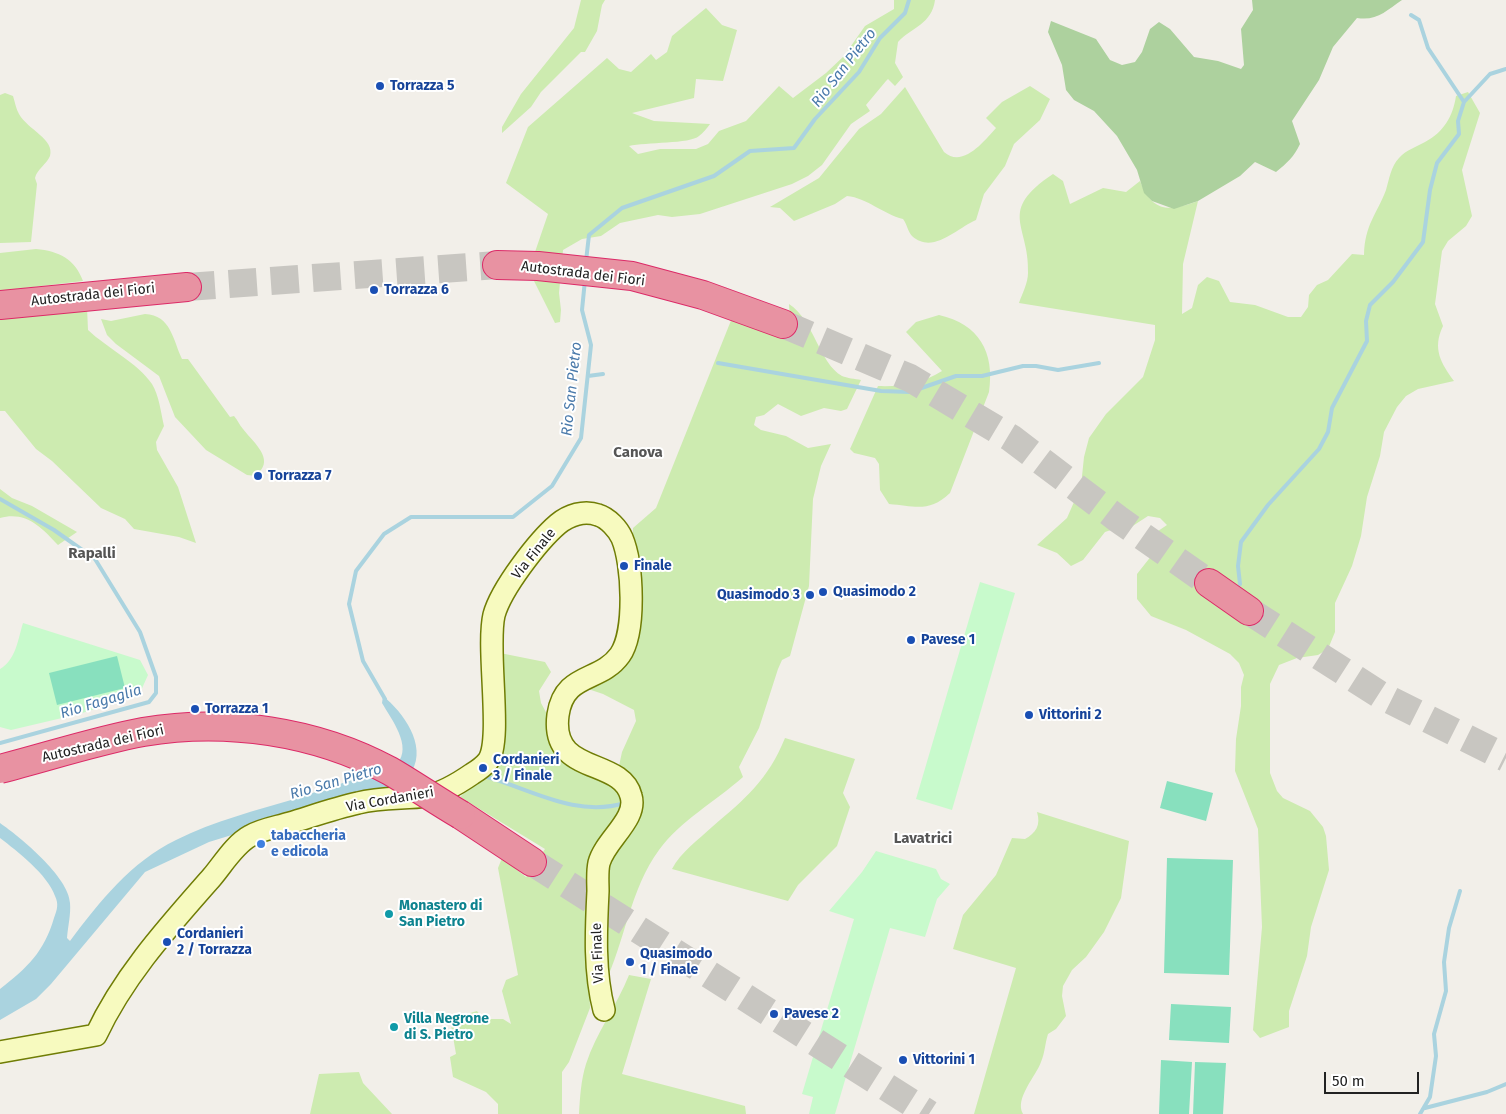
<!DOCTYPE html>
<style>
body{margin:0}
#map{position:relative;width:1506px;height:1114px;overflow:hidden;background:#f2efe9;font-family:"Fira Sans",sans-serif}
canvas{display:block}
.scale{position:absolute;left:1324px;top:1072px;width:95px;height:22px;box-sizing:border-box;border:2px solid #222;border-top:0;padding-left:6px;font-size:15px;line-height:18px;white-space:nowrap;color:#222;-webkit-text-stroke:4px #fff;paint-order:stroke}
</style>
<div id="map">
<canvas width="1506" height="1114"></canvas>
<div class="scale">50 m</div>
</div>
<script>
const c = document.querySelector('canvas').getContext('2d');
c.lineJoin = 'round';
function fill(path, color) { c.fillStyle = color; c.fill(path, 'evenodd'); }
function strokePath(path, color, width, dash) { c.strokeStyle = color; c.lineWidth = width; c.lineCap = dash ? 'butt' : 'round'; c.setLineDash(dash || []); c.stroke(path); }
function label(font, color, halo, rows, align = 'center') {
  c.font = font + ' "Fira Sans",sans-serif'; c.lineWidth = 4; c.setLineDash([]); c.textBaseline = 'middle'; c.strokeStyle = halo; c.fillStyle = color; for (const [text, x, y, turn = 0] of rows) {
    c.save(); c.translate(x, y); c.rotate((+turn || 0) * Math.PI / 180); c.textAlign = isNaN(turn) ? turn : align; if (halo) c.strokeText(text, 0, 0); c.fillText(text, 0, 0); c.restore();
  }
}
const grass = new Path2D(`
 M581 0H605L602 5 597 31 585 52H581L541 92 531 107 502 133V127L521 94 574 28Z
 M894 0H935C932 24 912 27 898 42L895 63 903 77 895 86 888 79 886 81 866 105 870 111 851 124 822 165 808 176 792 184 700 214 672 217 658 215 620 223 601 236 582 239 563 250 559 293 561 310 560 322 555 323 534 281 535 252 548 214 506 183 528 127 607 58 619 69 631 72 651 54 656 60 667 52 672 36 706 8 722 25 737 30 723 81 696 79 694 98 632 113 654 121 710 124C707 128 703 133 699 136 690 144 646 142 629 146L638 154 660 149H696L708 144 719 131 746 121 779 86 793 98 826 73 844 56 865 26 894 9Z
 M1030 86 1050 99 1040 120 1014 144 1005 166 984 194 976 220C957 228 933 255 912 236 908 232 907 224 903 219 883 214 867 198 847 196L835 204 794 221 780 208 770 207 819 178 859 129 881 114 905 87 944 152C963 169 985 140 996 128L986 118 1002 102Z
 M1468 92 1480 113 1462 170 1472 216 1466 226 1448 241 1442 251 1435 304 1443 326C1432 349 1441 363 1454 381L1418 389 1406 396 1397 407 1384 432 1380 456 1367 497 1361 536 1352 566 1335 603V632L1328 649 1318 655 1297 658 1279 665 1270 684V773L1277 791 1283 798 1310 811 1323 827 1326 836 1329 870 1311 927 1307 956 1289 1011V1027L1260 1038 1253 1030 1262 927 1258 829 1235 771 1236 739 1241 706V687L1244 675 1239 663 1230 654 1186 630 1151 616 1137 599V574L1152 555 1157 544 1158 531 1167 525 1160 518 1148 516 1125 531 1111 530 1105 532 1083 560 1071 566 1057 553 1037 545 1067 518 1081 486 1084 457 1089 438 1106 414 1143 377 1155 340V325L1019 303C1022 294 1028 283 1028 273 1030 225 996 212 1053 174L1063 181 1070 204 1103 188 1126 192 1140 181C1153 214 1170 211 1198 201L1183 264 1182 314 1192 308 1198 285 1207 277 1219 281 1230 302 1255 305 1288 317H1301L1308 307 1309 295 1317 285 1328 280 1352 254 1364 255C1365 224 1376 216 1386 190 1389 180 1391 166 1399 158 1406 150 1416 147 1425 142 1444 132 1453 116 1456 96Z
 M5 93 13 96C15 102 16 109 19 114 28 130 55 139 50 156 47 164 37 169 35 178L37 184 31 242 0 243V95Z
 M36 249C59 251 75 259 83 281L0 291V253Z
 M789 304C814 320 819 363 842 376 847 378 855 379 861 380L847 409 841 411 824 408 801 416 778 404 764 415 756 417 754 425 761 430 786 436 808 448 831 444 821 466 813 499 809 586 790 656 782 660 778 669 759 728 739 767 743 777C716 801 680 821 659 850 630 889 625 942 604 985L605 874C607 868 608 860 612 855 619 844 629 835 636 824 649 801 637 779 619 766L622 752 636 721 634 710 603 694 585 688C598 681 629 666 635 652 648 619 631 564 633 528L656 508 732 318 790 320Z
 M87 307 88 330C107 348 138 363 152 384 159 395 161 413 164 426L156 442 157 450 178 487 196 543 179 537 134 529 125 519 101 508 52 461 36 449 5 411H0V317Z
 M145 314C171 315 173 340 182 359H188L230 417 234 416C238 420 239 425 243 429 251 440 272 456 261 470 256 476 253 476 247 475L206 450 175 417 159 376 116 344 107 335 101 319 111 321Z
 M939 315C979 324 995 352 989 392L950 493C929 513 915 506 889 504L880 490 879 464 875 458 854 453 850 449 878 386C901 387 923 383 942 371L906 332 916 322Z
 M0 489 12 498 32 506 77 532 58 545C41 527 26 511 0 518Z
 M500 653 545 662 551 672 539 691 541 703 548 716 549 739 553 751 564 762 614 786 625 806 599 844 589 970 590 1008 569 1062 562 1072V1114H498V1104L486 1092 453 1077 450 1057 456 1054 450 1019 477 1011 483 1019H503L511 1024 502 991 506 980 518 975 498 868 502 858 526 877 545 849 460 797 492 765Z
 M785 738 855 759 843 793 850 807 837 846 798 885 788 901 672 869C681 852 698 840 712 827 745 799 768 780 785 738Z
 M1037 812 1129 841 1121 898 1104 932 1086 957 1072 970 1063 986 1062 996 1066 1016 1056 1029 1048 1034C1045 1043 1045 1053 1041 1062 1036 1076 1014 1099 1023 1114H974L1016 968 953 949 963 915 996 875 1012 838 1025 839C1036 833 1041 825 1037 812Z
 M629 975 651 979 622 1074 745 1106 746 1114H579C580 1097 581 1080 586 1064 596 1033 617 1005 629 975Z
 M359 1072 363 1083 392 1114H310L319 1074Z`);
const forest = new Path2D(`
 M1252 0H1402C1386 11 1377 21 1357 18L1333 47 1319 80 1292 121 1300 144C1294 157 1287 163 1276 172L1255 162 1240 176 1198 201 1174 209 1152 201 1144 193 1137 170 1117 136 1094 111 1074 100 1066 90 1062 65 1048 32 1051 21 1096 39 1110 60 1122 65 1135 62 1142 52 1150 29 1159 22 1170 29 1194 57 1218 61 1241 69 1244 65 1241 29 1253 10Z`);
const park = new Path2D(`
 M980 582 1015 593 952 810 916 799Z
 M23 623 140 660 148 675 139 695 79 714 11 730 0 727V669C16 660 18 639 23 623Z
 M876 851 936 869 941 879 950 884 937 899 925 937 890 928 835 1114H809L813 1097 802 1094 854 919 829 911 862 872Z`);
const pitch = new Path2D(`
 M117 656 125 688 57 705 49 673Z
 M1167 781 1213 793 1206 821 1160 808Z
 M1167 858 1233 860 1229 975 1164 973Z
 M1171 1004 1231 1007 1229 1043 1169 1040Z
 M1161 1060 1192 1062 1189 1114H1159Z
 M1195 1062 1226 1063 1223 1114H1193Z`);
const water = new Path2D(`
 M383 696C403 712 427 745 412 771 409 776 399 781 394 785L209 842 145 872 51 984 36 999 0 1020V989C28 967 44 952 54 918 57 910 59 904 55 896 48 875 17 851 0 838V823C20 837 69 877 70 903 71 914 68 926 67 938L70 941C100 901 131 862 176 840 214 821 257 810 298 798 319 791 341 783 363 777 375 774 388 775 397 764 413 746 391 719 382 703Z`);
const stream = new Path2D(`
 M1411 15 1419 20 1428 48 1464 102
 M586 261 589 235 622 208 714 176 750 151 794 148 815 119 859 72 880 38 905 13 909 0
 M718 363 881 391 910 392 956 376H982L1023 366H1036L1058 370 1099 363
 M588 376 603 374
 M0 499 54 530 95 559 140 632 156 677V693L149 702 0 743
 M1240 584 1238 566 1241 542 1268 505 1319 449 1328 432 1332 408 1367 341 1366 321 1370 305 1393 282 1423 242 1430 190 1437 163 1459 134 1458 121 1464 102 1490 74 1506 69
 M385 699 363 661 349 604 356 571 384 534 411 517H513L552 486 581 438 591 345 582 310 585 280
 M484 776C531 789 575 818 625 803
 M1425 1108 1487 1092 1506 1084
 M1420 1114 1430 1097 1436 1056 1434 1034 1446 991 1444 962 1449 928 1460 891`);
const highwayTunnel = new Path2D(`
 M187 287 497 265
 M783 324 910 378 1011 438 1118 519 1209 583
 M1249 611 1382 696 1506 758
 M532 862 929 1114`);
const secondary = new Path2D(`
 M0 1052 96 1035C124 975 169 926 212 877 223 864 235 844 250 836 262 829 277 827 290 823 313 816 335 808 358 803 381 797 404 799 427 796 442 793 459 783 472 774 477 771 484 766 488 761 503 740 486 649 494 615 501 589 538 541 558 524 569 515 584 510 598 515 608 518 618 529 622 538 633 564 636 632 620 655 600 683 564 672 558 715 550 776 621 757 631 796 638 819 605 840 599 863 597 872 598 883 598 891 596 931 594 972 604 1010`);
const highway = new Path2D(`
 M497 265 538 266 632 276 703 295 783 324
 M0 305 187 287
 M1209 583 1249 611
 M461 815 532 862`);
const highwayBridge = new Path2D(`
 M0 769C47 757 95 741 143 732 226 718 316 731 390 771 414 785 437 801 461 815`);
const markers = [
 [380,86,5,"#1a4fb4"],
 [374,290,5,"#1a4fb4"],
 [258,476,5,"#1a4fb4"],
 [624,566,5,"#1a4fb4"],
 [823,592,5,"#1a4fb4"],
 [810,595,5,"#1a4fb4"],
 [911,640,5,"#1a4fb4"],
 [195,709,5,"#1a4fb4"],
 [1029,715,5,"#1a4fb4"],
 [483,768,5,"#1a4fb4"],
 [261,844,5,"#3f7fe0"],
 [389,914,5,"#0f9aa8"],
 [167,942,5,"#1a4fb4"],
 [630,962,5,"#1a4fb4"],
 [774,1014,5,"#1a4fb4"],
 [394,1027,5,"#0f9aa8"],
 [903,1060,5,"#1a4fb4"]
];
const transitNames = [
 ["Torrazza 5",390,86],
 ["Torrazza 6",384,290],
 ["Torrazza 7",268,476],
 ["Finale",634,566],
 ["Quasimodo 2",833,592],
 ["Quasimodo 3",800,595,"right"],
 ["Pavese 1",921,640],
 ["Torrazza 1",205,709],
 ["Vittorini 2",1039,715],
 ["Cordanieri",493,760],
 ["3 / Finale",493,776],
 ["Cordanieri",177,934],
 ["2 / Torrazza",177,950],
 ["Quasimodo",640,954],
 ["1 / Finale",640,970],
 ["Pavese 2",784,1014],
 ["Vittorini 1",913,1060]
];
const streetNames = [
 ["Autostrada dei Fiori",583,274,7],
 ["Autostrada dei Fiori",93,295,-6],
 ["Via Finale",534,554,-51],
 ["Autostrada dei Fiori",103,744,-13],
 ["Via Cordanieri",390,800,-10],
 ["Via Finale",598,953,-92]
];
const shopNames = [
 ["tabaccheria",271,836],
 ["e edicola",271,852]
];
const cultureNames = [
 ["Monastero di",399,906],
 ["San Pietro",399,922],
 ["Villa Negrone",404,1019],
 ["di S. Pietro",404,1035]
];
const waterNames = [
 ["Rio San Pietro",844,68,-52],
 ["Rio San Pietro",572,389,-84],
 ["Rio Fagaglia",101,702,-17],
 ["Rio San Pietro",336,782,-16]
];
const neighbourhoodNames = [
 ["Canova",638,453],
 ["Rapalli",92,554],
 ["Lavatrici",923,839]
];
fill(grass, '#cdebb0');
fill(forest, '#add19e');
fill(park, '#c8facc');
fill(pitch, '#88e0be');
fill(water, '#aad3df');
strokePath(stream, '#aad3df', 4);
strokePath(highwayTunnel, '#c8c6c1', 28, [28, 14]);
strokePath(secondary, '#707d05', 24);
strokePath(highway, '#dc2a67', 30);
strokePath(secondary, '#f7fabf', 21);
strokePath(highway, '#e892a2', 28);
strokePath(highwayBridge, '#dc2a67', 30, []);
strokePath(highwayBridge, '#e892a2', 28);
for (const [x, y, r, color] of markers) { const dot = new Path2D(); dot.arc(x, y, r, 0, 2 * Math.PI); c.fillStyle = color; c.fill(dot); strokePath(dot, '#fff', 2); }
label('bold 14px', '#164399', '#fff', transitNames, 'left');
label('14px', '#222', '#fff', streetNames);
label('bold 14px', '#366cbe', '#fff', shopNames, 'left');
label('bold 14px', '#0d838f', '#fff', cultureNames, 'left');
label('italic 15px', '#4a7aab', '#fff', waterNames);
label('bold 15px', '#555', '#fff', neighbourhoodNames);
</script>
